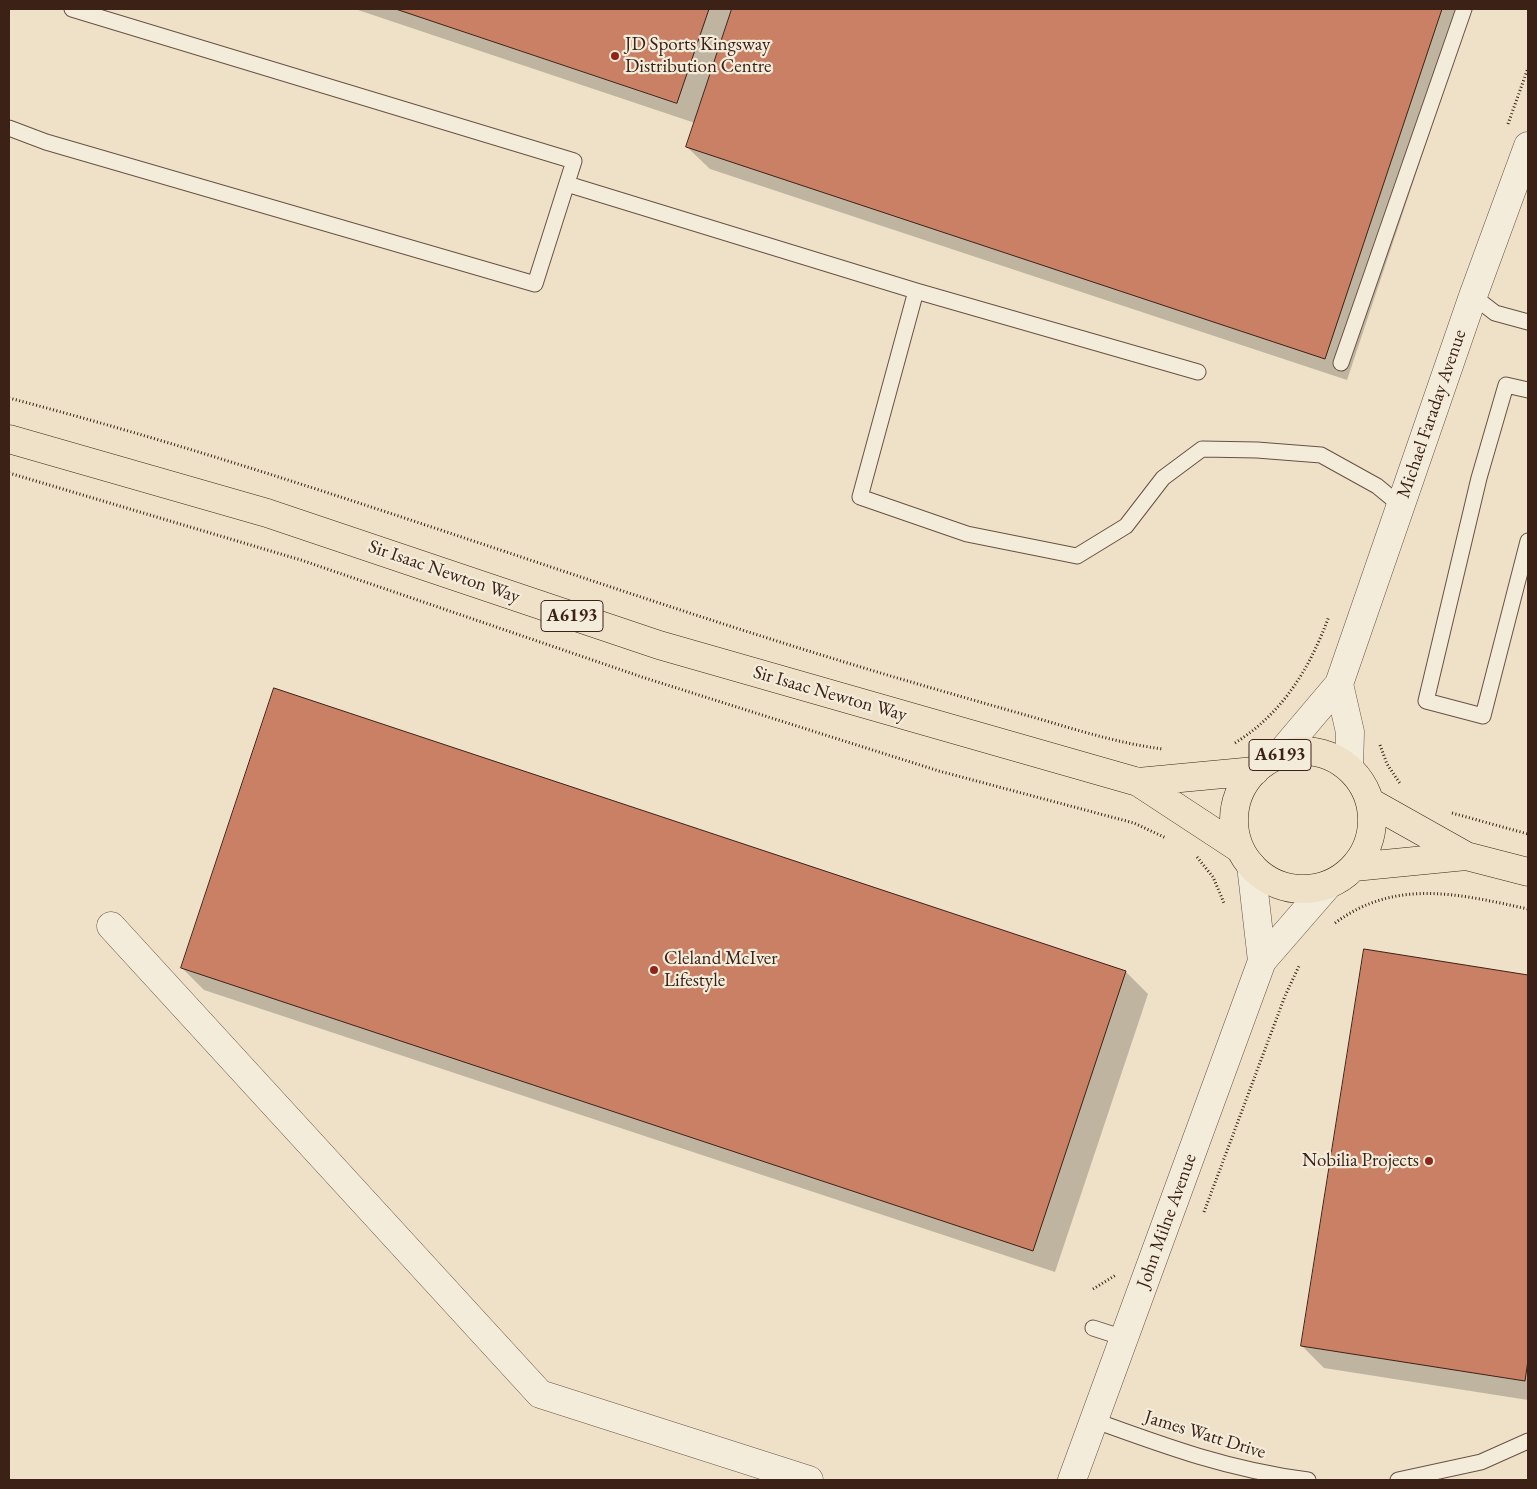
<!DOCTYPE html>
<style>
body{margin:0}
#map{position:relative;width:1537px;height:1489px;overflow:hidden;background:#eee1c8;font-family:"EB Garamond",serif}
canvas{display:block}
.frame{position:absolute;inset:0;border:10px solid #3c2117;pointer-events:none}
</style>
<div id="map">
<canvas width="1537" height="1489"></canvas>
<div class="frame"></div>
</div>
<script>
const c = document.querySelector('canvas').getContext('2d');
c.lineJoin = 'round';
function fill(path, color) { c.fillStyle = color; c.fill(path, 'evenodd'); }
function strokePath(path, color, width, dash) { c.strokeStyle = color; c.lineWidth = width; c.lineCap = dash ? 'butt' : 'round'; c.setLineDash(dash || []); c.stroke(path); }
function label(font, color, halo, rows, align = 'center') {
  c.font = font + ' "EB Garamond",serif'; c.lineWidth = 4.5; c.setLineDash([]); c.textBaseline = 'middle'; c.strokeStyle = halo; c.fillStyle = color; for (const [text, x, y, turn = 0] of rows) {
    c.save(); c.translate(x, y); c.rotate((+turn || 0) * Math.PI / 180); c.textAlign = isNaN(turn) ? turn : align; if (halo) c.strokeText(text, 0, 0); c.fillText(text, 0, 0); c.restore();
  }
}
const shadow = new Path2D(`
 M355 9H1471L1347 380 710 169 687 147 695 123Z
 M275 690 1126 972 1148 994 1055 1272 204 990 182 968Z
 M1365 950 1528 976V1400L1324 1368 1302 1346Z`);
const building = new Path2D(`
 M396 9H709L677 103Z
 M732 9H1442L1325 359 686 147Z
 M274 688 1126 971 1033 1251 181 968Z
 M1364 949 1528 975V1360L1525 1381 1301 1346Z`);
const path = new Path2D(`
 M1508 124 1528 68
 M9 398C281 469 544 569 812 652 882 674 952 694 1022 714 1068 727 1115 743 1163 749
 M9 473 301 560 642 677 939 771 1134 823 1166 838
 M1235 743C1283 713 1310 668 1329 616
 M1380 745 1387 764 1401 785
 M1452 813 1528 834
 M1197 857 1213 877 1224 903
 M1335 923C1396 878 1459 894 1528 909
 M1204 1212 1285 996 1299 966
 M1093 1289 1116 1275`);
const lane = new Path2D(`
 M9 128 46 142 535 284 574 161 72 9
 M567 184 916 291 1198 372
 M916 291 860 497 967 534 1077 556 1126 526 1163 478 1202 449 1257 450 1321 455 1377 486 1400 505
 M1473 296 1495 313 1528 322
 M1341 363 1464 9
 M1528 390 1506 385 1479 478 1426 701 1483 716 1528 541
 M1093 1328 1124 1338
 M1093 1420C1167 1447 1230 1470 1308 1480
 M1398 1480 1481 1462 1528 1441`);
const street = new Path2D(`
 M1339 684 1350 732 1349 768
 M1279 755 1339 684 1473 296 1528 146
 M1251 865 1262 961
 M111 926 540 1394 809 1480
 M1072 1480 1262 961 1328 885`);
const highway = new Path2D(`
 M9 439 267 513 659 645 1138 782 1240 849
 M1234 820a69 69 0 1 1 138 0a69 69 0 1 1-138 0Z
 M1138 782 1255 771
 M1370 802 1466 856 1528 872
 M1354 867 1466 856`);
const markers = [
 [615,56,5,"#8f2418"],
 [654,970,5,"#8f2418"],
 [1429,1161,5,"#8f2418"]
];
const shields = [
 [572,616,62],
 [1280,755,62]
];
const shieldNames = [
 ["A6193",572,616],
 ["A6193",1280,755]
];
const poiNames = [
 ["JD Sports Kingsway",625,45],
 ["Distribution Centre",625,67],
 ["Cleland McIver",664,959],
 ["Lifestyle",664,981],
 ["Nobilia Projects",1419,1161,"right"]
];
const streetNames = [
 ["Michael Faraday Avenue",1432,414,-71],
 ["Sir Isaac Newton Way",444,572,19],
 ["Sir Isaac Newton Way",830,694,16],
 ["John Milne Avenue",1167,1221,-70],
 ["James Watt Drive",1205,1435,17]
];
fill(shadow, '#0003');
fill(building, '#c98065');
strokePath(building, '#3c2117', 1);
strokePath(lane, '#685143', 17);
strokePath(street, '#685143', 29);
strokePath(highway, '#3c2117', 29);
strokePath(path, '#3c2117', 3, [1, 2.5]);
strokePath(lane, '#f4ecdb', 15);
strokePath(street, '#f4ecdb', 28);
strokePath(highway, '#eee1c8', 28);
for (const [x, y, r, color] of markers) { const dot = new Path2D(); dot.arc(x, y, r, 0, 2 * Math.PI); c.fillStyle = color; c.fill(dot); strokePath(dot, '#f4ecdb', 2); }
for (const [x, y, w] of shields) { const box = new Path2D(); box.roundRect(x - w / 2, y - 15.5, w, 31, 4); c.fillStyle = '#f4ecdb'; c.fill(box); strokePath(box, '#3c2117', 1); }
label('bold 18px', '#3c2117', null, shieldNames);
label('19px', '#3c2117', '#f4ecdb', poiNames, 'left');
label('19px', '#3c2117', '#f4ecdb', streetNames);
</script>
